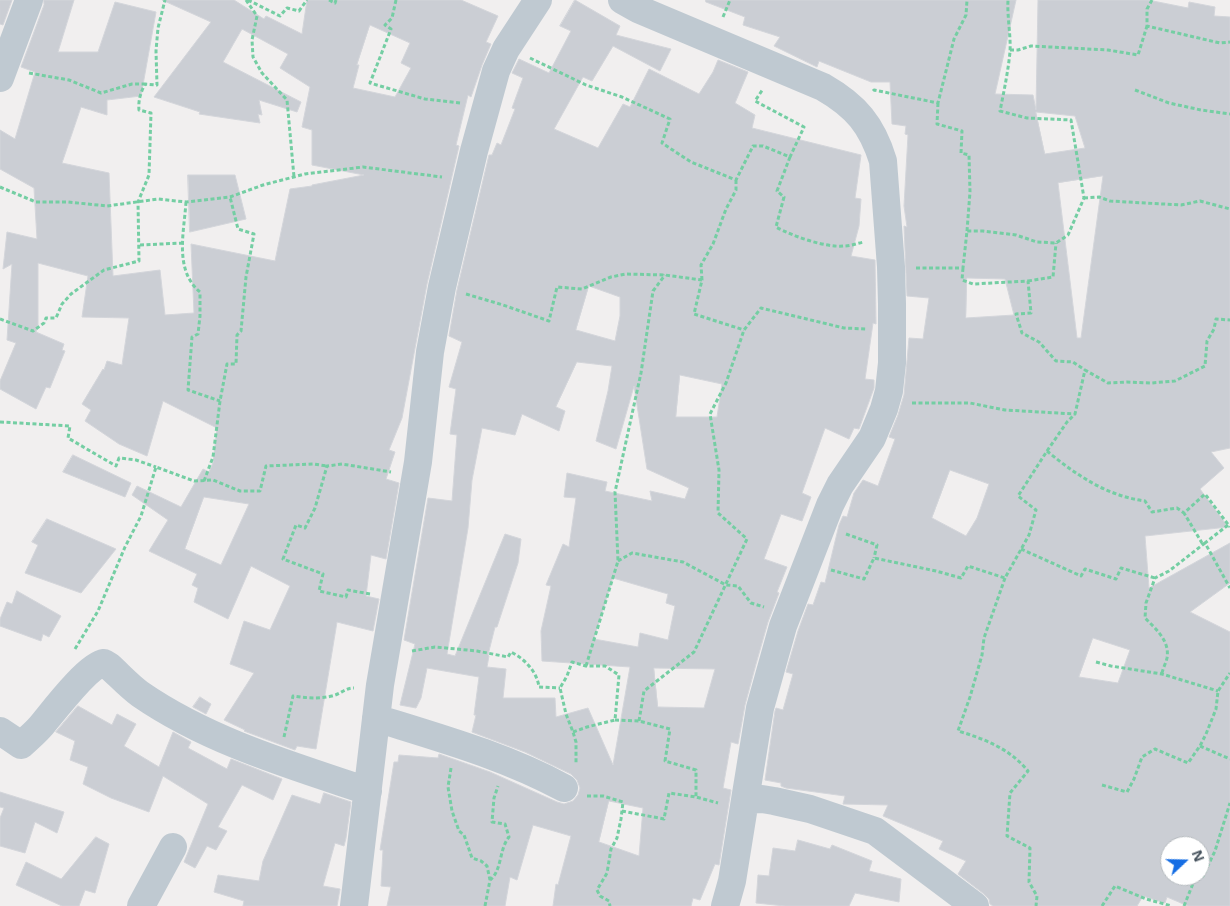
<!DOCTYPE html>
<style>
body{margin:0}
#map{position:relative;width:1230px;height:906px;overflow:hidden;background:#f1efef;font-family:"Noto Sans",sans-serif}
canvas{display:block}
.north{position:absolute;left:1160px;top:836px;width:50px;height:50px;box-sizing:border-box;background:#fff;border:1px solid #b5babe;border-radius:50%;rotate:69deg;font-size:14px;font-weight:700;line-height:20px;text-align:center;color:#46525d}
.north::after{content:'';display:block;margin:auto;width:18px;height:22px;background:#166ee4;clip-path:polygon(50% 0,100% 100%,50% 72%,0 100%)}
</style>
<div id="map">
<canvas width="1230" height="906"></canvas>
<div class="north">N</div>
</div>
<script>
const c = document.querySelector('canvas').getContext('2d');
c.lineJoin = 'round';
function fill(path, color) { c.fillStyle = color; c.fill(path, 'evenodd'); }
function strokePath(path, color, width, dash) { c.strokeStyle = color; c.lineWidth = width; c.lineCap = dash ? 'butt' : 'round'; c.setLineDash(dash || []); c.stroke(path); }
const building = new Path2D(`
 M0 0H12L3 25 0 24Z
 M44 0H74L58 52H98L115 2 156 12 141 96 107 100V115L81 107 62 163 109 173 113 276 160 270 165 315 194 313 191 244 275 261 290 189 312 186V185L364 175 312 165V130L302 127 310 87 280 68 288 54 242 29 223 62 301 102 297 112 259 100 262 115 258 114 260 123 199 114 200 112 154 97 211 22 162 0H234L264 19 266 16 302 34 307 0H461L498 16 486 42 491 44 482 65 471 97 468 95 456 145 459 146 427 284 402 418 389 450 395 452 386 479 399 483 386 559 371 555 366 596 379 599 373 631 337 622 316 749 297 746 295 750 244 731 245 730 224 720 254 673 230 664 244 621 270 630 290 586 251 566 228 619 194 602 198 588 192 585 197 574 149 551 168 520 132 495 137 486 181 507 203 469 209 472 213 463 217 428 163 401 147 456 119 444 85 421 91 410 82 404 103 369 104 370 107 361 122 365 129 318 82 317 88 276 38 263V325L36 332 64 344 62 350 65 351 50 388 46 387 36 409 0 389V381L16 343 7 340 12 264 3 269 7 232 37 239 34 188 0 169V130L15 139 35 72 21 67 44 5ZM370 25 410 43 401 63 411 68 395 97 353 88 359 65H357ZM204 497 249 504 221 565 185 549Z
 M575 0 620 26 616 35 671 49 660 71 613 46 592 81 583 77 554 129 598 148 623 104 630 107 649 69 699 94 713 72 718 60 748 72 735 103 755 115 752 128 861 155 855 198 861 199 859 226 851 256 875 260 876 324 873 323 865 379 874 380V388L859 429 854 428 849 439 825 428 802 493 811 497 802 521 781 514 764 559 787 567 777 592 779 593 768 622 756 664 745 705 738 744 731 742 723 788 731 790 719 865 715 864 700 900 693 898 691 906H553L556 884 558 885 571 836 533 825 517 880 510 877 505 906H387L391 887 381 886 383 850H380L394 762H398L399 755 438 758 439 754 490 772 557 802 564 804 573 801 578 795 580 788 577 780 571 774 525 752 472 732 476 715H474L479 677 427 668 421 698 416 708 400 705 415 644 404 640 428 498 452 501 457 435 450 434 456 389 449 387 462 342 449 336 457 290 489 155H492L497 143 501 145 515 109 512 108 523 78 512 73 519 59 549 73 571 31 560 26ZM589 286 620 297V316L615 341 576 330ZM577 362 612 366 608 391 596 441 616 449 634 386 647 469 689 488 685 499 650 491 652 501 605 491 607 482 567 473 564 497 576 498 569 547 563 544 546 585 551 586 541 631 542 661 630 667 613 765 588 708 556 717 555 698H503L506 669 487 667 489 656 488 655 495 627H497L518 563 521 539 505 534 455 656 447 654 468 528 472 480 482 428 515 435 522 414 559 431 565 411 556 407ZM680 375 722 384 717 417H676ZM613 578 668 594 666 603 675 606 668 640 640 633 638 647 594 639ZM654 668 715 669 704 708 658 707ZM609 801 643 808 639 856 599 842Z
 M706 0H1016L995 94 1033 95 1036 110 1038 0H1148L1188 8 1189 2 1215 7 1214 16 1230 17V448L1211 452 1224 468 1200 489 1228 527 1145 536 1149 588 1230 543V583L1190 612 1230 632V906H1188L1167 897 1165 903 1143 896 1137 906H993L990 904 989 899 984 894 958 874 966 861 939 849 943 841 883 816 888 805 843 804 845 796 786 788 781 786V783L765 780 775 711 776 708 783 710 793 674 786 672 798 631 808 604 813 605 821 582 825 583 839 525 843 516 847 517 854 493 863 480 878 486 895 439 889 437 898 415 904 395 909 338 923 339 929 298 907 296 904 226 907 227 904 206 908 135 905 134 906 126 892 124 890 82H871L819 61 817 67 774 46 780 37 743 25 745 17 706 2ZM1036 112 1075 116 1085 148 1045 154ZM1103 176 1081 338H1077L1058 183ZM967 278 1005 279 1014 315 966 318ZM950 470 989 484 977 518 966 536 932 518ZM1093 638 1130 650 1118 683 1079 677ZM1170 846H1200V876H1170Z
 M188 175H235L246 219 190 232Z
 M73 455 131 483 125 497 63 472Z
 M47 519 116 549 81 593 25 573 38 545 32 542Z
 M17 591 61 616 49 637 43 634 41 641 0 626V619L7 602 12 604Z
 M200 697 211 704 206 714 193 707Z
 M78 706 112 725 117 714 136 724 124 746 159 767 173 732 191 742 188 748 227 769 231 759 282 779 273 800 242 785 218 827 227 831 216 850 207 846 195 868 184 862 208 804 163 776 149 812 111 798 83 784 88 767 70 760 75 741 56 732Z
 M0 792 64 812 57 833 35 822 25 853 0 846V818L4 808 0 807Z
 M324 793 351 802 346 838 344 846 335 843 323 886 340 889 337 906H243L244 901 214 892 218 875 259 881 263 861 292 795 320 804Z
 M96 837 109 844 95 893 85 890 79 906H62L16 885 26 862 61 879Z
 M798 840 830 849 832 845 872 861 869 871 901 879 899 902 855 893 849 906H785L756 903 758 875 769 876 773 848 795 851Z`);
const path = new Path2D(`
 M246 0 257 16 252 40 253 57 262 73 287 100 294 177
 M248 0 280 16 287 8 299 11 307 0
 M329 0 335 3 336 0
 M396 0 392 18 385 25 391 29 370 83 425 99 460 103
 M1152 0 1147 9V26L1220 43 1230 42
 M723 17 730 0
 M1010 50H1018L1031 46 1108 50 1138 55 1147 26
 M530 58 586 85 622 97 670 119 662 143 691 162 736 180 753 146H763L790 157 804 127 755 101 763 89
 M29 73 69 80 101 93 132 84H145
 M1135 90 1169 103 1201 110 1230 114
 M873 91 874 90 938 103 954 39 966 15 967 0
 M938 103 937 124 962 131 961 153 969 155 970 192 967 231
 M790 157 777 191 784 197 776 227C792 236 826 248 844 246 851 246 858 243 864 242
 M0 187 36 202H68L107 206 158 199 186 202 230 197 263 185 305 174 363 167 442 177
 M1084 198 1099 197 1110 201 1181 205 1200 201 1230 209
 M186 202C184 233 174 270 200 292V316L198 334 192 337 188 390 220 401
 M140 245 183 243
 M916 268H963L967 231H983L1016 235 1037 242 1056 243 1068 235 1084 198 1071 120 1027 118 1000 111C1004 91 1008 72 1010 52 1011 35 1007 17 1008 0
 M963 268 962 280 973 284 1028 281 1031 313 1016 314 1022 333 1039 342 1056 361 1073 362 1085 370
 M702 280 701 265 713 244 726 209 736 190V180
 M1028 281 1053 277 1056 243
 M466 294 503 305 549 321 557 287 582 289 611 277 626 274 665 275 702 280 694 314 744 330
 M0 319 33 331 44 323 46 318H56L62 304 71 294 104 270 139 261 138 202 149 175 151 113 139 110C138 100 141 92 145 84L157 85 156 51 158 28 165 0
 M912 403H970L1005 410 1075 414
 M0 422 70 426 68 438 116 466 119 458 136 460 156 467
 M1047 451 1067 422 1075 414 1085 370 1108 383 1127 382 1151 383 1175 381 1205 366 1207 341 1214 329 1216 319 1230 320
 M204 481 213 457 220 401 227 364H236L237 335 241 331 246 277 254 234 238 229 230 197
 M1228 525 1205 543 1230 588
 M846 534 877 545 874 558
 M1021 549 1081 576 1085 569 1116 579 1121 568 1155 578
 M618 561 632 553 683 562 726 585 738 586 751 603 764 607
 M831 570 864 579 874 558 936 571 961 578 968 566 1005 578 1029 535 1036 510 1018 496 1047 451C1076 475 1107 496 1145 501L1152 512 1177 508 1184 513
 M1005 578 984 638 982 655 970 697 958 731C985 739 1010 749 1028 771L1010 793 1007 836 1030 848 1029 882 1037 896 1036 906
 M370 594 348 590 346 597 319 591 323 574 283 559 296 525 305 528 315 508 327 466 342 464 391 472
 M75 649 98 611 125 547 141 516 156 467 194 481 213 480 240 491H260L266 466 314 464 327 466
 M412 651 435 647 477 651 508 657 511 652C525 659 537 672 539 687L560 688
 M1096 662 1111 666 1162 674 1218 691
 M586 666 618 561 615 492 641 373 653 291 665 275
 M1162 673C1163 668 1166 663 1167 658 1170 641 1156 629 1145 618L1146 603 1155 578 1169 571 1205 543H1202L1184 513 1205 494 1230 527
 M615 720 639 721 670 729 665 761 696 770V797
 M639 721 644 691 694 652 747 539 718 513 719 470 710 414 726 383 744 330 761 308 844 328 867 329
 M573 732 587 727 615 720 619 675 605 666H586L572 662 567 676 560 688 566 714 573 732 576 742V764
 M284 737 293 696C306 698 319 699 332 696 341 694 345 688 354 688
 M1200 746 1230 759
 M451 768 448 787 452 811 459 831 464 835 472 858 481 861 487 866 490 880
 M1102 785 1127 792 1134 779 1142 757 1155 749 1188 763 1200 746 1206 734 1216 709 1218 691 1230 673
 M587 796H603L623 802 621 819 617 838 611 849 607 873 597 890 600 896 609 901 610 906
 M622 811 664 819 669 793 696 797 718 803
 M1200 875 1203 876 1215 851 1230 803
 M485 906 490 880C502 871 499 849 509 837L505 824 492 822 494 798 498 786
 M1102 906 1115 886 1146 899 1172 906
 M1184 906 1196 876`);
const minor = new Path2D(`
 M622 0 638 9 823 87C856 106 872 125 883 161L891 267 892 304V363L889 391 884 409 872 438 840 485 830 505 783 626 760 708 745 800 762 799 774 801 810 809 875 831 975 906
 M0 78 29 0
 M376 718C440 738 505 756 564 788
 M0 731 21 745C28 739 35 733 41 726 52 713 88 665 104 663L109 666C119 675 129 686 140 694 208 741 290 765 368 791
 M141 906 173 847
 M354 906 380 685 418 462 430 352 442 287 474 151 496 71 506 49 538 0
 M725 906 732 881 745 800`);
fill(building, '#cbced4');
strokePath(building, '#d3d5da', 1);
strokePath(path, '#74cea3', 3, [4, 2.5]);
strokePath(minor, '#bfc9d1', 28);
</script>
